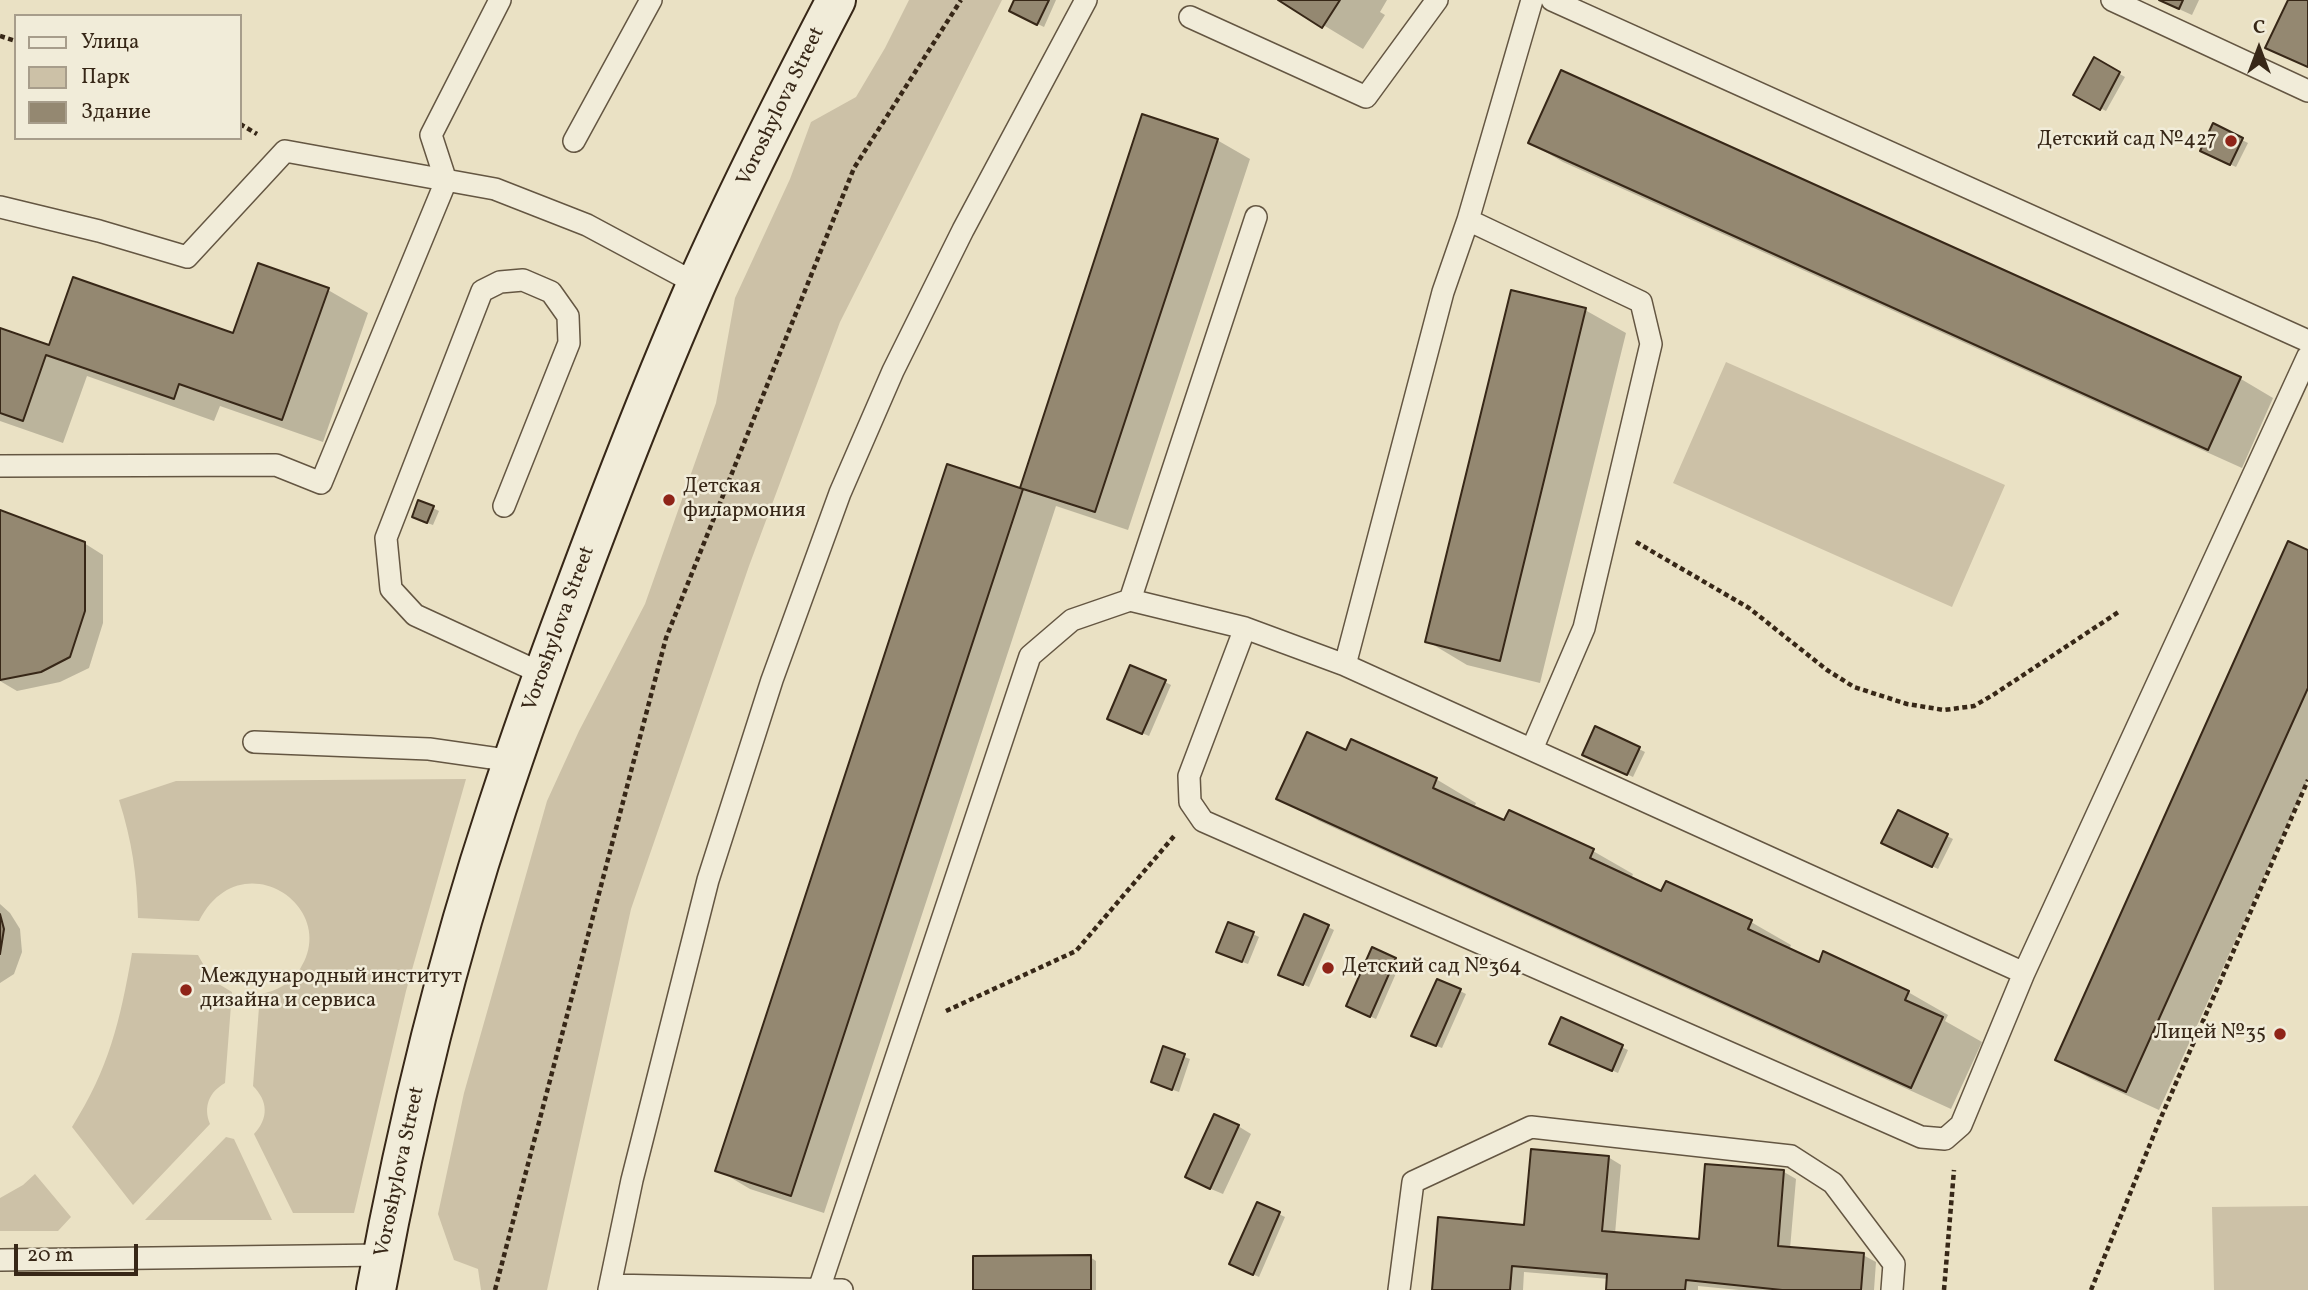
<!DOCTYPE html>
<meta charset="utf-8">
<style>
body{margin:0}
#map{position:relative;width:2308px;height:1290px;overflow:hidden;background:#eae1c4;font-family:Vollkorn,serif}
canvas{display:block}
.legend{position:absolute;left:14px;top:14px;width:228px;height:126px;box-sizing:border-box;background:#f1ecd9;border:2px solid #a79d8b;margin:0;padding:9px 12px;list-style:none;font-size:21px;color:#372717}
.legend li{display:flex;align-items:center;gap:14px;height:35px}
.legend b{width:35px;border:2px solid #a79d8b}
.north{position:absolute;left:2224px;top:14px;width:70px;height:70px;-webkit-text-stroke:5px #f1ecd9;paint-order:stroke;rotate:0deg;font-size:19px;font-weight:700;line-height:28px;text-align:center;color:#372717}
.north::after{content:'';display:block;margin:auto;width:24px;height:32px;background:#372717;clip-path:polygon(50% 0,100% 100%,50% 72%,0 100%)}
.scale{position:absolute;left:14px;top:1244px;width:124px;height:32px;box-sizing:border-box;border:4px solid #372717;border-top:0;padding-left:9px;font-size:21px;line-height:24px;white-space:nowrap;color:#372717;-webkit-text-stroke:5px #f1ecd9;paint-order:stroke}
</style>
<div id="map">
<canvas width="2308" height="1290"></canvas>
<ul class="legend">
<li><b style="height:9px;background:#f1ecd9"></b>Улица</li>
<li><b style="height:19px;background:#ccc1a7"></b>Парк</li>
<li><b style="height:19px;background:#948871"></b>Здание</li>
</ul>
<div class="north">С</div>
<div class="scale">20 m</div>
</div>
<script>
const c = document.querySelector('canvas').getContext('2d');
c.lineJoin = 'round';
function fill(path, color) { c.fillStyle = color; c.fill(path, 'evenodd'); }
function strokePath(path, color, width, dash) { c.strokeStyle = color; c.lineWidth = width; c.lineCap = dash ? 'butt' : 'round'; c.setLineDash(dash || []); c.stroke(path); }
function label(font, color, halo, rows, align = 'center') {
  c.font = font + ' Vollkorn,serif'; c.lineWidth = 5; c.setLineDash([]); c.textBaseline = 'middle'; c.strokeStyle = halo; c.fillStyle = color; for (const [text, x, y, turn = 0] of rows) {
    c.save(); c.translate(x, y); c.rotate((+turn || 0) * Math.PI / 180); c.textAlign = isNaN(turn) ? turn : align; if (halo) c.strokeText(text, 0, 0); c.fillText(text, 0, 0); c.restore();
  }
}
const green = new Path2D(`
 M909 0H1002L840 322 749 566 631 909 547 1290H481L478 1269 454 1260 438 1214 464 1093 547 801 579 731 645 604 716 403 735 298 790 179 811 122 856 97 885 48Z
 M1726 362 2005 485 1952 607 1673 483Z
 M466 779 406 991 354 1213H293L254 1134C269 1118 268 1101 253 1086L260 994C277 991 290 984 300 969 341 906 240 840 199 921L138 918C137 875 132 841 119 800L176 781Z
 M132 953 198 955 212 980 232 992 225 1083C209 1092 203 1107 210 1124L133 1205 72 1127C109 1068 120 1022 132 953Z
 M226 1137 234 1139 272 1220H145Z
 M35 1174 71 1217 58 1231H0V1198L23 1185Z
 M2308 1206V1290H2214L2212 1207Z`);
const shadow = new Path2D(`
 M1016 0H1056L1044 27 1017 14Z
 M1282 0H1387L1380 12 1385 15 1363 49Z
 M2159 0H2199L2192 15Z
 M2095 60 2125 77 2106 111 2075 95Z
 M1562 73 2241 379 2273 398 2242 468 1563 162 1530 143Z
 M1144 116 1217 140 1250 159 1128 530 1056 506 824 1213 750 1189 718 1170 1021 490Z
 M2214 126 2248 143 2236 167 2208 154Z
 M328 290 368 313 323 442 220 406 214 421 87 376 63 443 0 421V330L50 347 234 335Z
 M1585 310 1626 333 1540 683 1467 665 1427 641Z
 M433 508 439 511 433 525 419 520Z
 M0 512 84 543 103 555V623L89 668 60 682 17 691 0 681Z
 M2308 552V779L2159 1110 2089 1078 2057 1059Z
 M1165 682 1171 685 1149 736 1115 721Z
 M1639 749 1645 752 1633 777 1590 757Z
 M1347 752 1436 779 1476 803 1474 808 1505 822 1509 813 1593 851 1633 874 1631 879 1662 894 1667 883 1751 922 1791 945 1789 950 1820 964 1908 992 1948 1015 1945 1021 1982 1042 1951 1109 1319 821 1279 798Z
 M1899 812 1953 839 1938 869 1889 845Z
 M0 904 10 913 20 929 22 952 14 974 0 983Z
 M1328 927 1334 930 1309 987 1286 977Z
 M1253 934 1259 937 1248 964 1224 955Z
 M1372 949 1401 962 1376 1019 1354 1009Z
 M1460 991 1466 994 1442 1048 1419 1039Z
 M1562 1020 1628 1050 1618 1073 1557 1046Z
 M1164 1049 1190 1059 1179 1092 1159 1085Z
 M1238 1126 1251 1134 1223 1194 1199 1184Z
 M1608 1157 1621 1165 1615 1234 1700 1241 1784 1172 1796 1179 1790 1249 1863 1255 1876 1262 1874 1290H1739L1698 1286V1290H1608L1609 1279 1524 1272 1523 1290H1433L1526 1226Z
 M1258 1204 1285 1217 1259 1277 1237 1267Z
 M1090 1257 1096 1261V1290H975Z`);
const building = new Path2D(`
 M1014 0H1049L1037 25 1009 11Z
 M1278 0H1340L1322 28Z
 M2159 0H2183L2179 9Z
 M2288 0H2308V67L2265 48Z
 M2094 57 2120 72 2100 110 2073 95Z
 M1561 70 2241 377 2208 450 1528 143Z
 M1142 114 1218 139 1095 512 1020 488Z
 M2213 123 2243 138 2230 165 2200 151Z
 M258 263 329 288 282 420 179 384 174 399 46 355 23 421 0 413V328L49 345 73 277 233 333Z
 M1511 290 1586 308 1500 661 1425 642Z
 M947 464 1023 489 791 1196 715 1171Z
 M418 500 434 506 427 523 412 517Z
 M0 510 85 542V611L70 657 41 672 0 680Z
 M2288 541 2308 550V688L2126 1092 2055 1060Z
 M1130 665 1166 680 1142 734 1107 719Z
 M1595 726 1640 747 1627 775 1582 755Z
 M1307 732 1346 750 1351 739 1437 778 1433 788 1504 820 1509 810 1594 849 1590 858 1661 891 1666 881 1752 920 1748 929 1819 962 1823 951 1909 991 1905 1000 1943 1017 1911 1088 1276 799Z
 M1898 810 1948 834 1932 867 1881 843Z
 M0 914 4 929 0 954Z
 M1304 914 1329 925 1303 985 1278 975Z
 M1228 922 1254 932 1242 962 1216 952Z
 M1372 947 1396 958 1370 1017 1346 1006Z
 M1437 979 1461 989 1436 1046 1411 1036Z
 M1561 1017 1623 1045 1612 1071 1549 1044Z
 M1163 1046 1185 1054 1172 1090 1151 1082Z
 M1214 1114 1239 1125 1210 1189 1185 1177Z
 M1531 1149 1609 1156 1602 1231 1649 1235 1699 1239 1705 1164 1784 1170 1778 1246 1864 1253 1861 1290H1782L1686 1280 1685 1290H1606L1607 1274 1512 1266 1510 1290H1432L1438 1217 1524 1225Z
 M1257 1202 1280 1212 1253 1275 1229 1264Z
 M1091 1255V1290H973V1256Z`);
const path = new Path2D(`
 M0 36 16 41
 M240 124 257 134
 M1636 542 1749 608 1827 670 1854 687 1907 704 1944 710 1974 706 1993 695 2120 611
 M946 1011 1076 951 1175 835
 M495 1290 666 638 854 168 961 0
 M1944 1290 1954 1170
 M2091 1290 2159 1122 2308 780`);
const lane = new Path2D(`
 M1552 0 2308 341
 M2112 0 2308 91
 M1190 17 1366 97 1437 0
 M574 141 651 0
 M0 207 99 231 187 257 285 151 495 189 587 225 697 284
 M0 466 276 465 321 483 446 181 431 135 500 0
 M504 506 569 343 568 316 551 292 523 280 500 282 482 291 386 538 391 589 415 615 543 674
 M1130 600 1245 628 1345 665 2024 973 2308 356
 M1245 628 1189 776 1190 802 1203 821 1921 1137 1945 1139 1961 1125 2024 973
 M1345 665 1443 292 1468 220
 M254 742 429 749 513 761
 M1532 749 1584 628 1651 344 1641 302 1468 220 1532 0
 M0 1260 383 1255
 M610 1285 842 1290
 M819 1289 1030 656 1072 620 1130 600 1256 217
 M609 1290 632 1180 708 880 772 680 840 493 893 371 963 230 1086 0
 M1399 1290 1413 1182 1531 1127 1791 1156 1833 1183 1894 1264 1892 1290`);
const secondary = new Path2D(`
 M376 1290C406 1128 445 965 497 808 520 738 545 668 571 599 610 494 651 388 696 285 739 188 787 94 836 0`);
const markers = [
 [2231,141,7,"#8f2418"],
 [669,500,7,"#8f2418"],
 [1328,968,7,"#8f2418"],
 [186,990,7,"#8f2418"],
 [2280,1034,7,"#8f2418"]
];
const streetNames = [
 ["Voroshylova Street",782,107,-64],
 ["Voroshylova Street",560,629,-70],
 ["Voroshylova Street",401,1172,-78]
];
const poiNames = [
 ["Детский сад №427",2217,141,"right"],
 ["Детская",683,488],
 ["филармония",683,512],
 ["Детский сад №364",1342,968],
 ["Международный институт",200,978],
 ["дизайна и сервиса",200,1002],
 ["Лицей №35",2266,1034,"right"]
];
fill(green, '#ccc1a7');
fill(shadow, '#0003');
fill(building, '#948871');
strokePath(building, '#372717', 2);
strokePath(lane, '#645642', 24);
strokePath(secondary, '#372717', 42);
strokePath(path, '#372717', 4.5, [5, 3.5]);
strokePath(lane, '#f1ecd9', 21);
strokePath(secondary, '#f1ecd9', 38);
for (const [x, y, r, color] of markers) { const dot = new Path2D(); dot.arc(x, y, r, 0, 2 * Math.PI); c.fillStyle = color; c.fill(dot); strokePath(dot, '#f1ecd9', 2.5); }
label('21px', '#372717', '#f1ecd9', streetNames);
label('21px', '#372717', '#f1ecd9', poiNames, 'left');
</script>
